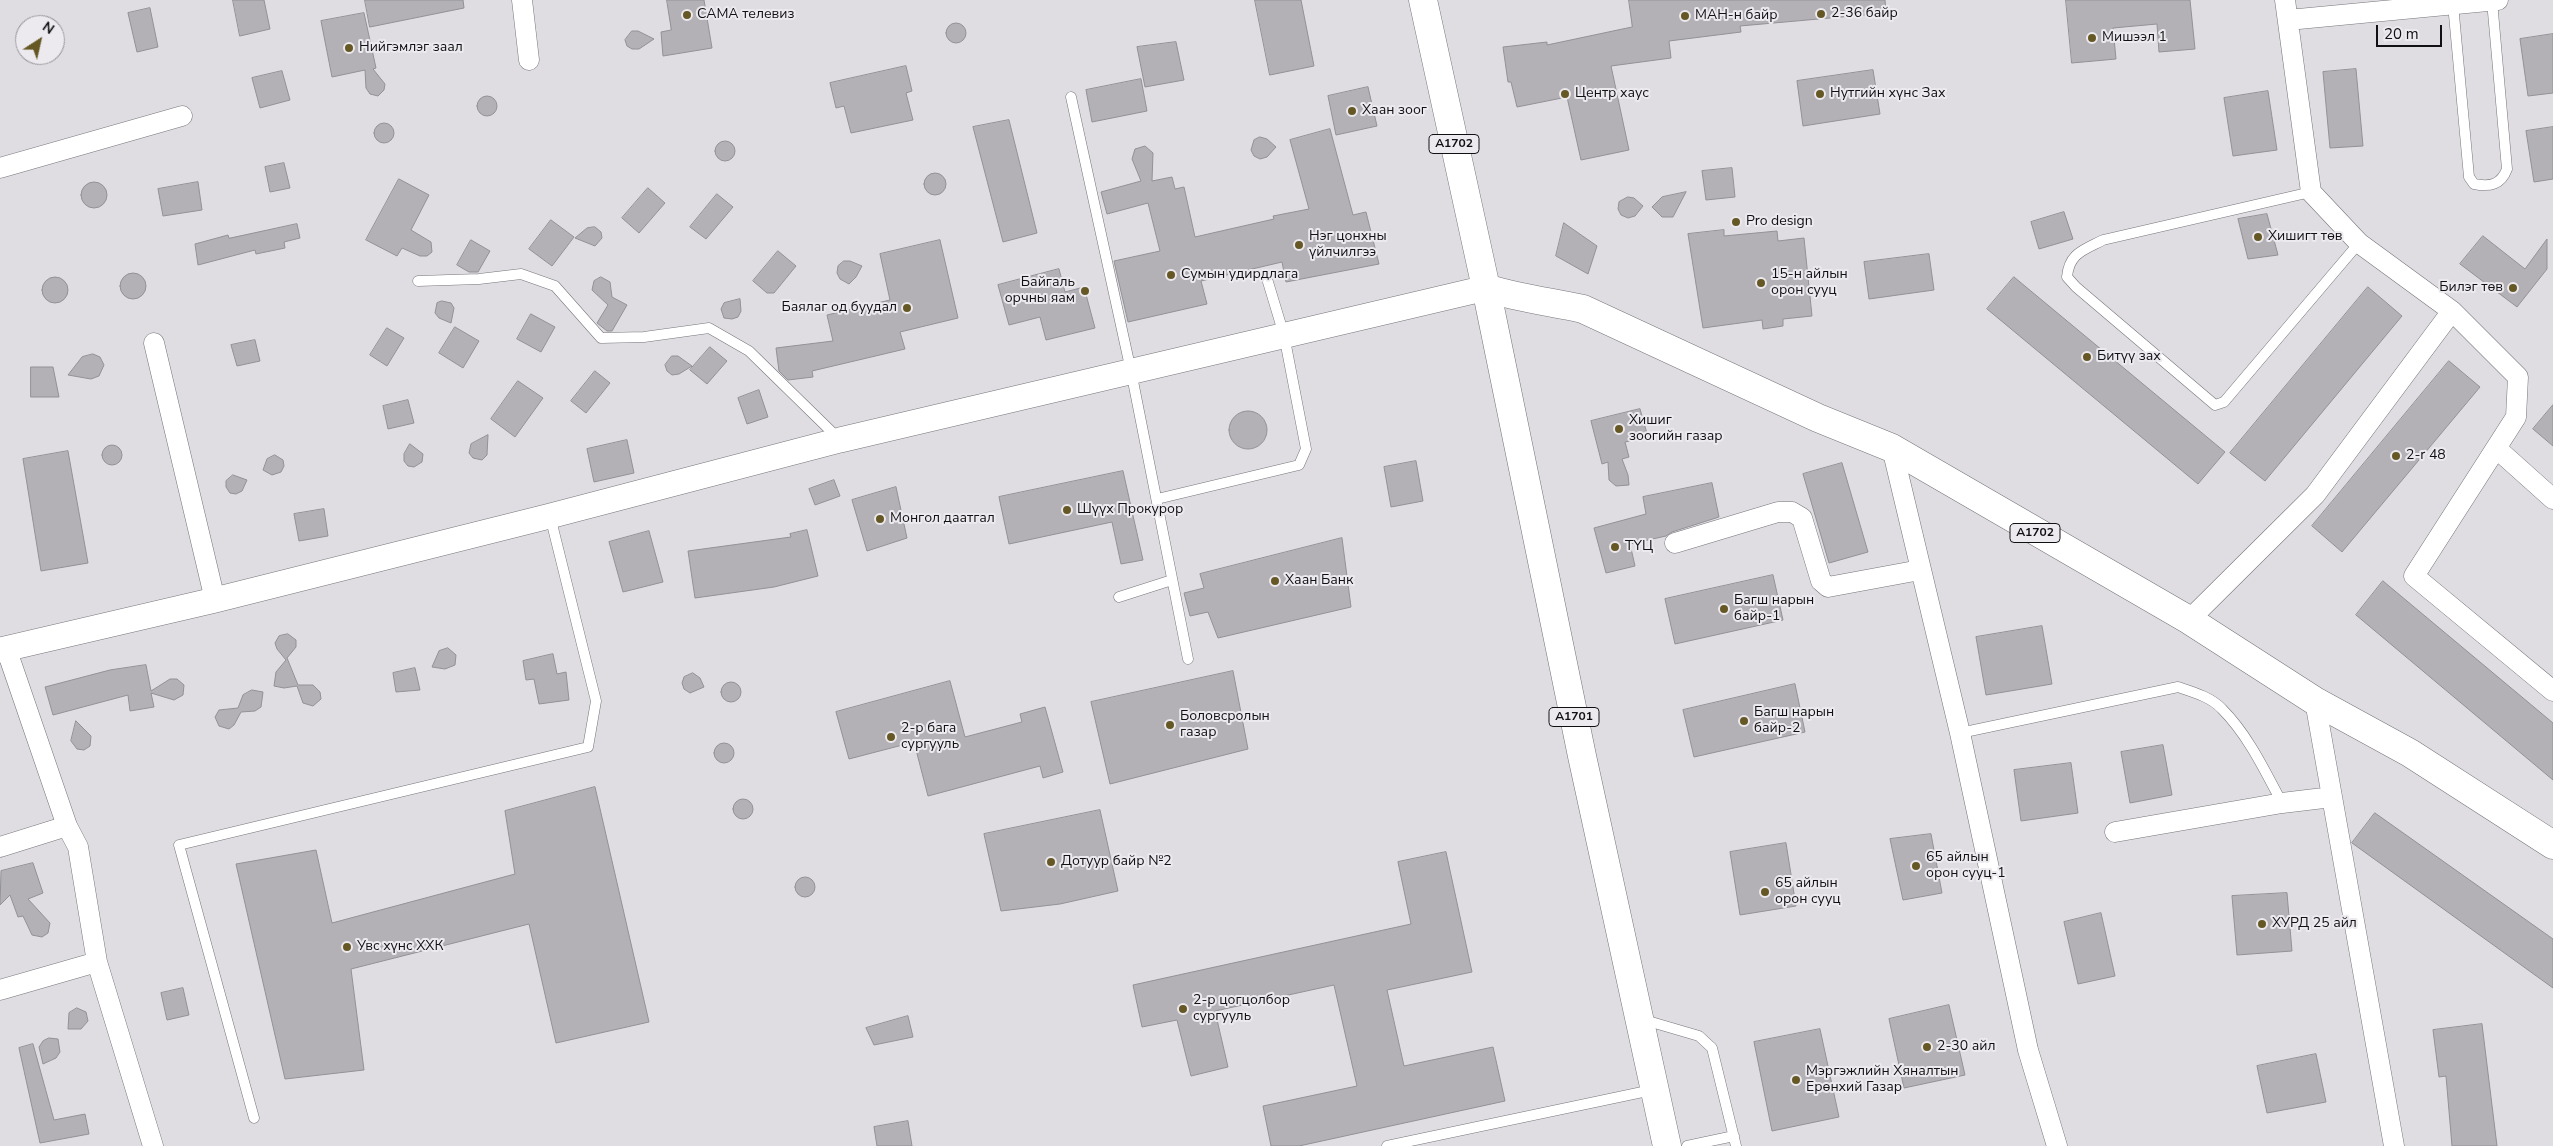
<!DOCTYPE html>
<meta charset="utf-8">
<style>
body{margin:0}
#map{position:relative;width:2553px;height:1146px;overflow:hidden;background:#dfdde2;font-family:"Nunito Sans",sans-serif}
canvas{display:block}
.north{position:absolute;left:15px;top:15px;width:50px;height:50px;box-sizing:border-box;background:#eceaef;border:1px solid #949397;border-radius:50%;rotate:35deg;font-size:14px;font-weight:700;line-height:20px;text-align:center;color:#111012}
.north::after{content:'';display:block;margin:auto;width:18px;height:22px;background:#655825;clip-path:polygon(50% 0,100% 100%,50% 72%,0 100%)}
.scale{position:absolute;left:2376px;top:25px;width:66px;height:22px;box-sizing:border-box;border:2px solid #111012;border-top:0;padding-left:6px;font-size:15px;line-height:18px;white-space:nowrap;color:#111012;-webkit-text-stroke:4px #eceaef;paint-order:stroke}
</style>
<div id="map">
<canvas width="2553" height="1146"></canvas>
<div class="north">N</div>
<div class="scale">20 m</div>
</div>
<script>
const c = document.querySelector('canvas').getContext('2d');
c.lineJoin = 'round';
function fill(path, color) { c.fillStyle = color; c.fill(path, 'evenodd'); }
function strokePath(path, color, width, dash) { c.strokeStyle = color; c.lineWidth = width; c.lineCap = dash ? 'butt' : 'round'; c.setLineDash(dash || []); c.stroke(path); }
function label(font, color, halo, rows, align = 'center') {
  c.font = font + ' "Nunito Sans",sans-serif'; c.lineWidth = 4; c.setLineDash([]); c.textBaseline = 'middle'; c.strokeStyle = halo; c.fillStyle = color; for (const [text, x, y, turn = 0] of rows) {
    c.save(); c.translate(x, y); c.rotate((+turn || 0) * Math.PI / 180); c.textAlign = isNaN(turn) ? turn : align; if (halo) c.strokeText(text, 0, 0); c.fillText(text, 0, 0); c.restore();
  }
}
const building = new Path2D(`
 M233 0H264L270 29 240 36Z
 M365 0H463L464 8 370 27Z
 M667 0H704L712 48 663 56 661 32 671 30Z
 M1255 0H1301L1314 66 1270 75Z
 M1629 0H1885L1886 13 1740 26 1741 32 1669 41 1671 58 1611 66 1629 150 1581 160 1567 97 1517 107 1511 82H1508L1503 47 1547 42V45L1632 27Z
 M2066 0H2190L2195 49 2159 52 2157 24 2113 28 2116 59 2072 63Z
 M150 8 158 47 137 52 128 13Z
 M364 13 376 68 373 69 385 84 384 90 378 96 370 94 366 88 365 70 332 77 321 21Z
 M946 33a10 10 0 1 1 20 0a10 10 0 1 1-20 0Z
 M632 31H638L654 39 639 49H632L627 46 625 40Z
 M2553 34V93L2528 96 2520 39Z
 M1176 42 1184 80 1145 87 1137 47Z
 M906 66 912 91 906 93 913 120 851 133 844 106 836 108 830 83Z
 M2356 69 2363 146 2330 148 2323 72Z
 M1873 70 1880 114 1803 126 1797 81Z
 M282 71 290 100 260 108 252 78Z
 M1141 79 1147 111 1092 122 1086 90Z
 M1368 87 1377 126 1336 135 1328 96Z
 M2268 91 2277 150 2233 156 2224 98Z
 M477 106a10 10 0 1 1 20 0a10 10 0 1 1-20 0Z
 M1009 120 1037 233 1003 242 973 127Z
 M374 133a10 10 0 1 1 20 0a10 10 0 1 1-20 0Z
 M2553 127V179L2534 182 2526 131Z
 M1330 129 1353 215 1366 212 1379 264 1286 282 1282 262 1201 281 1207 304 1128 322 1114 261 1160 251 1148 203 1107 214 1101 192 1141 181 1132 159 1135 149 1145 146 1153 153 1152 181 1172 177 1175 189 1184 187 1195 237 1274 219 1273 216 1309 209 1290 140Z
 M1260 137 1267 139 1276 147 1267 157 1260 159 1254 156 1251 150 1254 140Z
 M715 151a10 10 0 1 1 20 0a10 10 0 1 1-20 0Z
 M284 163 290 188 270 192 265 167Z
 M1732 168 1735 197 1706 200 1702 171Z
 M924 184a11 11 0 1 1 22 0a11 11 0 1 1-22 0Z
 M399 179 429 195 411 230 431 242 432 252 427 256H420L402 248 397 256 366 240Z
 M198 182 202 210 163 216 158 189Z
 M81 195a13 13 0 1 1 26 0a13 13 0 1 1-26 0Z
 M648 188 665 203 639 233 622 218Z
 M1686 192 1673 217H1662L1652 207 1662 197Z
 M717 194 733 207 706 239 690 227Z
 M1628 197 1634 198 1643 206 1635 216 1628 218 1621 215 1618 209 1619 202Z
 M2064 212 2073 239 2039 249 2031 222Z
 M2267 214 2278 255 2248 259 2238 219Z
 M551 220 574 237 552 266 529 249Z
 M1564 223 1597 246 1588 274 1556 256Z
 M297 224 300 238 284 242 285 248 256 254 255 250 198 265 195 244 228 235 229 238Z
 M595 227 601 232 602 238 595 246 575 238 587 228Z
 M1724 230V236L1777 231 1778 241 1804 238 1812 316 1783 319V326L1763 329 1762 320 1703 328 1688 234Z
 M2483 236 2525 269 2547 239V269L2517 307 2460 264Z
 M471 240 490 251 478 272H469L457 265Z
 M940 240 958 318 900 332 905 349 812 371 813 377 788 380 779 371 776 348 833 341 827 315 890 300 880 254Z
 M778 251 796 266 774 293H767L753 281Z
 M1929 254 1934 290 1869 299 1864 262Z
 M844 261H850L862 266 856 277 849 284 840 279 837 273 838 266Z
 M1059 269 1065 292 1084 287 1095 328 1046 340 1040 317 1009 325 998 285Z
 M120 286a13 13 0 1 1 26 0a13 13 0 1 1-26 0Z
 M601 277 610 282 612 297 627 305 612 331H607L597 323 608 305 592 290 594 281Z
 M2014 277 2225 452 2198 484 1987 309Z
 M42 290a13 13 0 1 1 26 0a13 13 0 1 1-26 0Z
 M2368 287 2402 316 2265 481 2230 453Z
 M740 299 741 311 738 317 732 319 724 318 721 309 724 303Z
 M442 301 451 303 454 308 451 323 439 318 435 313 437 303Z
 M531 314 555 327 541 352 517 339Z
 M455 327 479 341 463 368 439 353Z
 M387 328 404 338 387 366 370 355Z
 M255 340 260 361 237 366 231 345Z
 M710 347 727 361 707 384 690 370Z
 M93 354 100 357 104 365 99 376 91 379 68 375 82 357Z
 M672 356H678L692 366 679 374 672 375 667 371 665 365Z
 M2449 361 2480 387 2342 552 2312 526Z
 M31 367H53L59 397H31Z
 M595 371 610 383 586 413 571 401Z
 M518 381 543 398 515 437 491 419Z
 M759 390 768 417 747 424 738 398Z
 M408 400 414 423 388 429 383 406Z
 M2553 405V446L2533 429Z
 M1640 409 1648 437 1625 442 1629 457 1622 459 1628 475 1629 485 1616 486 1609 480 1608 462 1602 464 1591 421Z
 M1229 430a19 19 0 1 1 38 0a19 19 0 1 1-38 0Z
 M488 435 487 455 482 460 473 458 469 453 471 444Z
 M627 440 634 473 594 482 587 449Z
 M410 444 423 454 422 462 414 467 408 466 404 461V454Z
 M102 455a10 10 0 1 1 20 0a10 10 0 1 1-20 0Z
 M68 451 88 563 41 571 23 459Z
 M275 455 283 460 284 466 281 472 272 475 263 470 267 459Z
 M1416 461 1423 501 1391 507 1384 467Z
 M1842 463 1868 552 1829 563 1803 474Z
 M1123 471 1143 560 1121 564 1112 522 1009 544 999 497Z
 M233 475 247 480 242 491 236 494 230 493 226 487V481Z
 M834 480 840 496 815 505 809 489Z
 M1712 483 1719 517 1672 532 1666 536 1630 544 1635 566 1606 573 1594 528 1646 514 1643 497Z
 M896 487 907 538 867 551 852 500Z
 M324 509 328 536 299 541 294 514Z
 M807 530 818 576 774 587 695 598 688 551 791 537 790 534Z
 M649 531 663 582 623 592 609 542Z
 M1342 538 1351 607 1218 638 1208 612 1190 616 1184 593 1204 588 1200 574Z
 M1773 575 1783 620 1675 644 1665 599Z
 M2383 581 2553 723V780L2356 615Z
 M2042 626 2052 684 1986 695 1976 637Z
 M288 634 296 640V647L287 658 298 685H313L320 692 321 699 313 706 303 703 297 686 284 688 274 686 276 672 286 660 277 649 275 643 279 636Z
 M448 648 456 655 455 665 445 669 432 667 439 651Z
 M553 654 557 674 566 672 569 700 539 704 534 679 526 680 523 661Z
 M146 665 151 691 170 679H177L184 685 183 695 174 700 151 693 154 707 130 711 128 695 53 715 45 687 110 670Z
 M415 668 420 690 396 692 393 673Z
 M1233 671 1248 749 1110 784 1091 702Z
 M693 673 700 678 704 687 690 693 684 689 682 683 684 677Z
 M950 681 965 737 1022 722 1020 714 1045 707 1063 772 1043 778 1040 766 928 796 914 742 849 759 836 712Z
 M721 692a10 10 0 1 1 20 0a10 10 0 1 1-20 0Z
 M1795 684 1805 732 1694 757 1683 710Z
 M252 690 263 692 261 707 255 711 241 712 234 725 229 729 219 726 215 717 219 710 238 708 243 695Z
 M76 721 91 736 90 746 84 750 77 749 71 741Z
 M714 753a10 10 0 1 1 20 0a10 10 0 1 1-20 0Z
 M2163 745 2172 795 2130 803 2121 752Z
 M2071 763 2078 813 2021 821 2014 770Z
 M595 787 649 1022 556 1043 529 924 351 969 364 1070 285 1079 236 864 316 850 332 923 515 874 505 811Z
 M733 809a10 10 0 1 1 20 0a10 10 0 1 1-20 0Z
 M1100 810 1118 891 1060 904 1001 911 984 834Z
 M2375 813 2553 939V988L2352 843Z
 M1931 834 1942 893 1903 900 1890 839Z
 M1786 843 1796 906 1740 915 1730 852Z
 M1446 852 1472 972 1387 990 1404 1066 1493 1047 1505 1101 1299 1146H1271L1263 1106 1357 1086 1334 985 1215 1011 1228 1067 1191 1076 1177 1020 1142 1027 1133 985 1411 924 1398 862Z
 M33 863 43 893 28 899 50 923 48 933 42 937 32 935 23 916 18 917 10 895 0 905 1 871Z
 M795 887a10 10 0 1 1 20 0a10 10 0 1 1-20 0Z
 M2287 893 2292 951 2237 955 2232 896Z
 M2101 913 2115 976 2078 984 2064 922Z
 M183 988 189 1015 167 1020 161 993Z
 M1949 1005 1965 1075 1904 1088 1889 1019Z
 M77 1008 86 1012 88 1021 81 1029H68L69 1013Z
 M908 1016 913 1037 874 1045 866 1028Z
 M2482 1024 2497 1146H2452L2446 1076 2439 1077 2433 1030Z
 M1820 1029 1839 1117 1772 1131 1754 1042Z
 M49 1038 58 1039 60 1052 56 1058 43 1064 39 1047 43 1041Z
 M33 1044 54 1120 85 1114 89 1134 40 1143 19 1048Z
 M2316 1054 2326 1102 2267 1113 2257 1066Z
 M908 1121 912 1146H877L874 1127Z`);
const service = new Path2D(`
 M2453 4 2469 177 2474 184C2490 187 2501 185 2507 169L2492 1
 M1071 97 1131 371 1188 659
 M2311 192 2103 240C2084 250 2069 253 2067 277L2076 287 2215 405 2224 402 2359 243
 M418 281 479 279 521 274 555 286 601 338 644 337 709 328 749 351 838 438
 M1157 499 1299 465 1306 449 1284 335 1268 282
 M1119 597 1172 580
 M1960 733 2178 687C2193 692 2211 697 2222 709 2248 735 2265 771 2282 803
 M1641 1019 1699 1036 1712 1048 1736 1146
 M254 1118 179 845 588 747 596 701 550 516
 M1387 1146 1652 1090
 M1687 1146 1734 1136`);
const minor = new Path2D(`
 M522 0 529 60
 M2288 20 2498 0
 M0 168 182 116
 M2452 311 2518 377 2516 417 2414 576 2553 691
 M154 343 215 600
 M1892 448 1960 733 2028 1050 2057 1146
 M2496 448 2553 499
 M1675 543 1778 512H1792L1802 518 1821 581 1828 587 1920 570
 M2189 620 2315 495 2452 311 2359 243 2311 192 2285 0
 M6 648 67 826 78 847 97 962 153 1146
 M2315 701 2394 1146
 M2115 832 2282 803 2332 797
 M0 847 67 826
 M0 990 97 962`);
const tertiary = new Path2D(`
 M0 650 215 600 550 516 840 440 1486 288`);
const primary = new Path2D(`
 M1486 288 1582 756 1667 1146`);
const trunk = new Path2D(`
 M1423 0 1486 288C1518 298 1551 302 1583 309L1818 418 1892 448 2189 620 2315 701 2410 753 2553 845`);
const markers = [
 [1821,14,5,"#655825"],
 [687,15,5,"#655825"],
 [1685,16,5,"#655825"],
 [2092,38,5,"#655825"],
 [349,48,5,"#655825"],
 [1565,94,5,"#655825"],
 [1820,94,5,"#655825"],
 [1352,111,5,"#655825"],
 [1736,222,5,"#655825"],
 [2258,237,5,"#655825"],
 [1299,245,5,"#655825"],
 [1171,275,5,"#655825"],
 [1761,283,5,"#655825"],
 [2513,288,5,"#655825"],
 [1085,291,5,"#655825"],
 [907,308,5,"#655825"],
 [2087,357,5,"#655825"],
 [1619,429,5,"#655825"],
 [2396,456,5,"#655825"],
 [1067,510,5,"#655825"],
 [880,519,5,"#655825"],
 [1615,547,5,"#655825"],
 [1275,581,5,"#655825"],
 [1724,609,5,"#655825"],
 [1744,721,5,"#655825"],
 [1170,725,5,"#655825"],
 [891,737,5,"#655825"],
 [1051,862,5,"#655825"],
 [1916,866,5,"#655825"],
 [1765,892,5,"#655825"],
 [2262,924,5,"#655825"],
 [347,947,5,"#655825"],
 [1183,1009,5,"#655825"],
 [1927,1047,5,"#655825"],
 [1796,1080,5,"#655825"]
];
const shields = [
 [1454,144,50],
 [2035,533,50],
 [1574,717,50]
];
const shieldNames = [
 ["A1702",1454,144],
 ["A1702",2035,533],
 ["A1701",1574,717]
];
const poiNames = [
 ["2-36 байр",1831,14],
 ["САМА телевиз",697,15],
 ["МАН-н байр",1695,16],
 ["Мишээл 1",2102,38],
 ["Нийгэмлэг заал",359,48],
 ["Центр хаус",1575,94],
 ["Нутгийн хүнс Зах",1830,94],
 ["Хаан зоог",1362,111],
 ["Pro design",1746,222],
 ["Нэг цонхны",1309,237],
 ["үйлчилгээ",1309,253],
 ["Хишигт төв",2268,237],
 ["Сумын удирдлага",1181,275],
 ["15-н айлын",1771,275],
 ["орон сууц",1771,291],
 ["Байгаль",1075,283,"right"],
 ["орчны яам",1075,299,"right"],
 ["Билэг төв",2503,288,"right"],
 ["Баялаг од буудал",897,308,"right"],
 ["Битүү зах",2097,357],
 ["Хишиг",1629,421],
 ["зоогийн газар",1629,437],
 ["2-r 48",2406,456],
 ["Шүүх Прокурор",1077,510],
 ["Монгол даатгал",890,519],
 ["ТҮЦ",1625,547],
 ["Хаан Банк",1285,581],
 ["Багш нарын",1734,601],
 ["байр-1",1734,617],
 ["Багш нарын",1754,713],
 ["байр-2",1754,729],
 ["Боловсролын",1180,717],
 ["газар",1180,733],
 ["2-р бага",901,729],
 ["сургууль",901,745],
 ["65 айлын",1926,858],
 ["орон сууц-1",1926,874],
 ["Дотуур байр №2",1061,862],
 ["65 айлын",1775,884],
 ["орон сууц",1775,900],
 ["ХУРД 25 айл",2272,924],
 ["Увс хүнс ХХК",357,947],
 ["2-р цогцолбор",1193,1001],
 ["сургууль",1193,1017],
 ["2-30 айл",1937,1047],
 ["Мэргэжлийн Хяналтын",1806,1072],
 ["Ерөнхий Газар",1806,1088]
];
fill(building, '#b3b1b6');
strokePath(building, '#929196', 1);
strokePath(service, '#76757a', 11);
strokePath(minor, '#76757a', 21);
strokePath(tertiary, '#76757a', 26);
strokePath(primary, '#76757a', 29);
strokePath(trunk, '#76757a', 29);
strokePath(service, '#fff', 10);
strokePath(minor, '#fff', 20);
strokePath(tertiary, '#fff', 25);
strokePath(primary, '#fff', 28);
strokePath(trunk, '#fff', 28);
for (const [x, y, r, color] of markers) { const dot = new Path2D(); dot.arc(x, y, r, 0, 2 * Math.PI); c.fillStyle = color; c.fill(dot); strokePath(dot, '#eceaef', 2); }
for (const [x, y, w] of shields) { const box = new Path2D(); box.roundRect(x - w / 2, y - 9.5, w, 19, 4); c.fillStyle = '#eceaef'; c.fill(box); strokePath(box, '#111012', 1); }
label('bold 12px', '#111012', null, shieldNames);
label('14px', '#111012', '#eceaef', poiNames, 'left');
</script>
